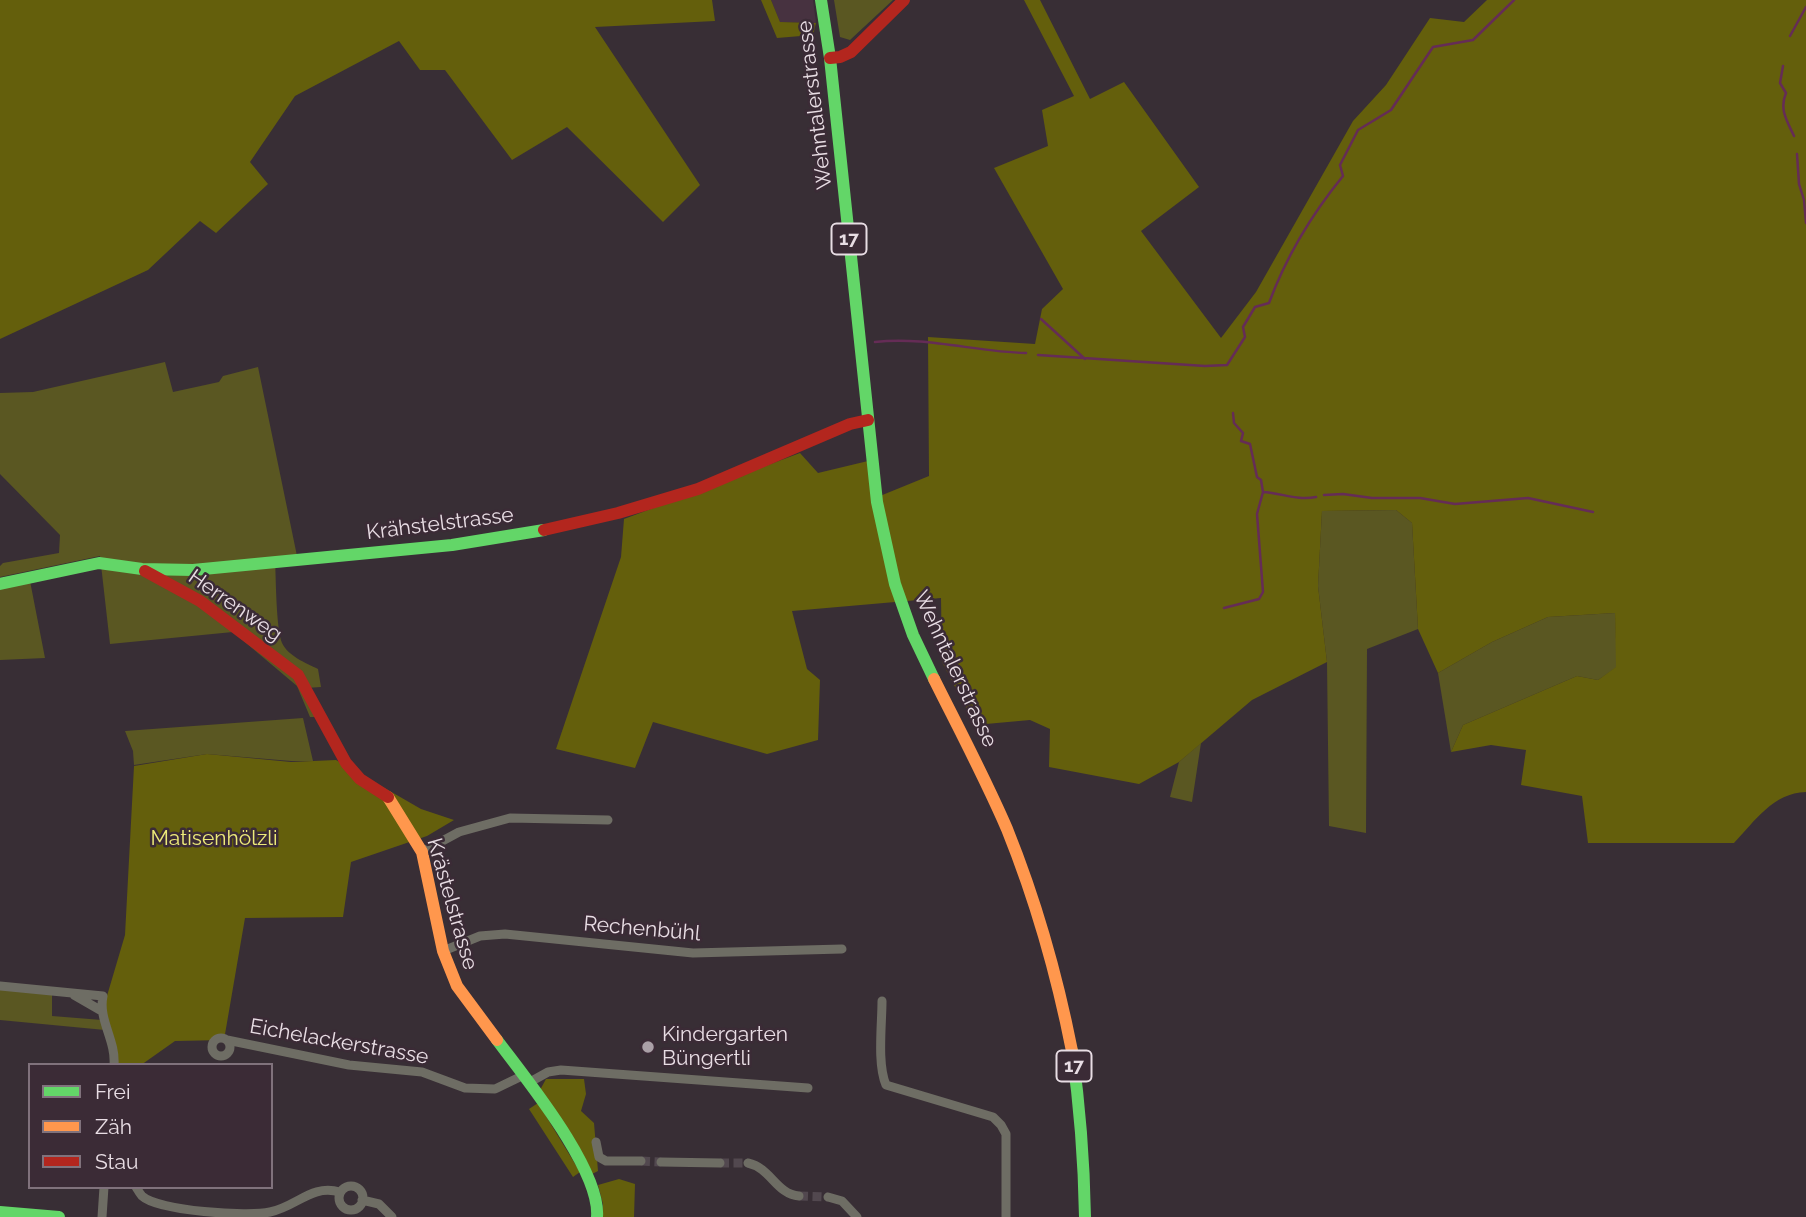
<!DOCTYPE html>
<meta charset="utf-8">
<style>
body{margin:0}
#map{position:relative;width:1806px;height:1217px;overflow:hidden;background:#382e35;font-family:Raleway,sans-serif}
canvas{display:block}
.legend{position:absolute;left:28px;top:1063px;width:245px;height:126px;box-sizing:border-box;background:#3b2b36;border:2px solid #80727c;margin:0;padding:9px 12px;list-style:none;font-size:21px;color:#e8dde4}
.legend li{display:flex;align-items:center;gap:14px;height:35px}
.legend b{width:35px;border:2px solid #80727c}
</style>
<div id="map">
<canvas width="1806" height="1217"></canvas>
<ul class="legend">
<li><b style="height:9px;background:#63d668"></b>Frei</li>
<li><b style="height:9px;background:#ff974d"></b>Zäh</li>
<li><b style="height:9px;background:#b3261e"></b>Stau</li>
</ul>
</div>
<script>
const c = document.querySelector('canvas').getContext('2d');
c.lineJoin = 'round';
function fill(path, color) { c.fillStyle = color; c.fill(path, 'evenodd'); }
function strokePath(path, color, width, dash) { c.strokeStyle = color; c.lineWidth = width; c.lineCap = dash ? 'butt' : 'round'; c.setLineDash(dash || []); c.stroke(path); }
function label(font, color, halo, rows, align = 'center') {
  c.font = font + ' Raleway,sans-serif'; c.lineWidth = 5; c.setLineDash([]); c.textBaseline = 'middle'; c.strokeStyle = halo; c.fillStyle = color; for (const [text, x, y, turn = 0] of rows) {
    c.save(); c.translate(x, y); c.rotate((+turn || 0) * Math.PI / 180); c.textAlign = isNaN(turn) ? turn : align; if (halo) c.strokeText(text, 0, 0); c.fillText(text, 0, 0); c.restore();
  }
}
const built = new Path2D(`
 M771 0H813L816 23 780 22Z`);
const green = new Path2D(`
 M834 0H893L850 40 840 37Z
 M165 362 173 392 219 382 223 376 258 367 297 556 275 559C276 578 276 628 282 643 288 656 306 663 318 669L321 687 306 688 319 717H310L297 686 233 632 110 644 100 556 0 577V566L3 563 59 553 60 535 0 474V393L33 392Z
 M1396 510 1412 523 1418 629 1367 649 1366 833 1329 826 1327 662 1318 586 1322 511Z
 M30 581 45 658 0 660V587Z
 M1615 613 1617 667 1598 680 1577 676 1463 725 1451 752 1438 673 1492 642 1548 617Z
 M303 718 313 761H291L207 754 134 765 133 751 125 731Z
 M1201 743 1192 802 1170 797 1179 762Z
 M0 988 52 992V1016L102 1020 105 1030 0 1020Z`);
const forest = new Path2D(`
 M0 0H712L715 21 595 27 700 185 663 222 567 127 512 160 445 70H420L399 41 295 96 250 162 268 184 216 233 200 221 148 270 0 339Z
 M761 0H771L780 22 816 23 813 35 777 38Z
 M1024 0H1040L1090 99 1124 82 1199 187 1141 231 1221 338 1256 292 1353 121 1386 85 1430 18 1464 22 1487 0H1806V792C1773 793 1755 821 1734 843H1588L1582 796 1521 785 1526 750 1491 745 1451 752 1463 725 1577 676 1598 680 1616 667 1615 613 1548 617 1492 642 1438 673 1418 629 1412 523 1396 510 1322 511 1318 586 1327 662 1252 700 1179 762 1139 784 1049 767 1050 729 1030 720 975 725 942 662 941 598 792 611 807 669 820 680 818 740 767 754 653 722 635 768 556 749 621 557 624 519 800 453 818 473 868 461 875 498 929 476 928 337 1035 344 1042 309 1063 289 994 168 1048 146 1042 110 1074 96Z
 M207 754 291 762 336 760 421 809 454 820 427 836 351 862 343 917 245 918 224 1040 175 1041 141 1065H118L104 1006 125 935 134 766Z
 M546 1079H584L586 1094 581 1111 594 1123 598 1171 592 1174 540 1090Z
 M538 1103 580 1172 573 1177 529 1109Z
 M619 1179 635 1184 634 1217H602L603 1204 598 1185Z`);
const stream = new Path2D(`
 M1790 36 1806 7
 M1783 66 1780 83 1786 93C1779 109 1787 121 1794 136
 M1797 154 1799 184 1804 200 1806 223
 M1041 319 1085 359
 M875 342C925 336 976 352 1026 353
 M1038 355 1205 366 1227 365 1245 337 1243 327 1255 307 1269 303C1286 257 1312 214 1343 176L1340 165 1358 130 1391 110 1433 47 1473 40 1514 0
 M1263 492C1282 493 1297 501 1316 497
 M1324 495 1343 494 1372 498H1420L1455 504 1528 498 1593 512
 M1224 608 1259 599 1263 592 1257 514 1263 492 1261 480 1257 477 1250 444 1241 441 1243 433 1234 423 1233 413`);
const streetTunnel = new Path2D(`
 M641 1161 661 1162
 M720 1163H748
 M799 1196 828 1197`);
const street = new Path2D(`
 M422 852 459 832 510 818 608 820
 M443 951 480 936 505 934 693 953 842 949
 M0 986 103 996C98 1020 116 1040 114 1065
 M74 995 100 1010
 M882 1001C882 1025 877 1064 886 1085L993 1117 1001 1125 1006 1134V1217
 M212 1047a9 9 0 1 1 18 0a9 9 0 1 1-18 0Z
 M227 1040 349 1065 422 1072 465 1088 495 1089 524 1075
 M530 1082 548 1072 561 1070 808 1088
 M596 1142 599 1157 606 1161H641
 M661 1162 720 1163
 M748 1163C771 1168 776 1194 799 1196
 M339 1198a12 12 0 1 1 24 0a12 12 0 1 1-24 0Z
 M136 1187C138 1190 140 1194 142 1196 158 1211 249 1217 270 1212 298 1206 311 1184 340 1192
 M828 1197 842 1201 857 1217
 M362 1200 379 1204 392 1217
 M102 1217 104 1187`);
const fast = new Path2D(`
 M821 0 830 58 877 502 895 584 913 635 934 679
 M0 584 99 563 142 569 193 570 452 545 544 530
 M497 1040C526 1079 601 1170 597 1217
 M1072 1051C1080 1107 1084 1161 1085 1217
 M0 1212 59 1217`);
const slow = new Path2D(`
 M934 679C959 729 985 778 1007 829 1036 901 1057 975 1072 1051
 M388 797 422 852 443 951 457 986 497 1040`);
const jam = new Path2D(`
 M830 58 840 57 851 52 904 0
 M544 530 618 513 698 489 850 424 868 420
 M145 571 200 601 298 675 346 763 360 779 388 797`);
const markers = [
 [648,1047,7,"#aaa0a7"]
];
const shields = [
 [849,239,35],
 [1074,1066,35]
];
const shieldNames = [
 ["17",849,239],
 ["17",1074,1066]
];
const streetNames = [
 ["Wehntalerstrasse",815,105,-97],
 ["Krähstelstrasse",440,524,-7],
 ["Herrenweg",235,606,35],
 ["Wehntalerstrasse",955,669,65],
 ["Krästelstrasse",452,904,74],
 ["Rechenbühl",642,929,5],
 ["Eichelackerstrasse",339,1042,10]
];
const parkNames = [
 ["Matisenhölzli",214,839]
];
const poiNames = [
 ["Kindergarten",662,1035],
 ["Büngertli",662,1059]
];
fill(built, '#473240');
fill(green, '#5a5722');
fill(forest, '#645f0c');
strokePath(stream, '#652c56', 2.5);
strokePath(streetTunnel, '#52484f', 9, [9, 4.5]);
strokePath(street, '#6e6d64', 9);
strokePath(fast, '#63d668', 12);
strokePath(slow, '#ff974d', 12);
strokePath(jam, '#b3261e', 12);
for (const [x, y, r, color] of markers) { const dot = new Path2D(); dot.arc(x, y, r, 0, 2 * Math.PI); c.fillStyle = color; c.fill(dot); strokePath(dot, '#3b2b36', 2.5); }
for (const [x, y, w] of shields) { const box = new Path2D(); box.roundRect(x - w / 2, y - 15.5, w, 31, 5); c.fillStyle = '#3b2b36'; c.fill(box); strokePath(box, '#e8dde4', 2); }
label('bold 19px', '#e8dde4', null, shieldNames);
label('21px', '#e8dde4', '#3b2b36', streetNames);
label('21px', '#edea79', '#3b2b36', parkNames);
label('21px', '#e8dde4', '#3b2b36', poiNames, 'left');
</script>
